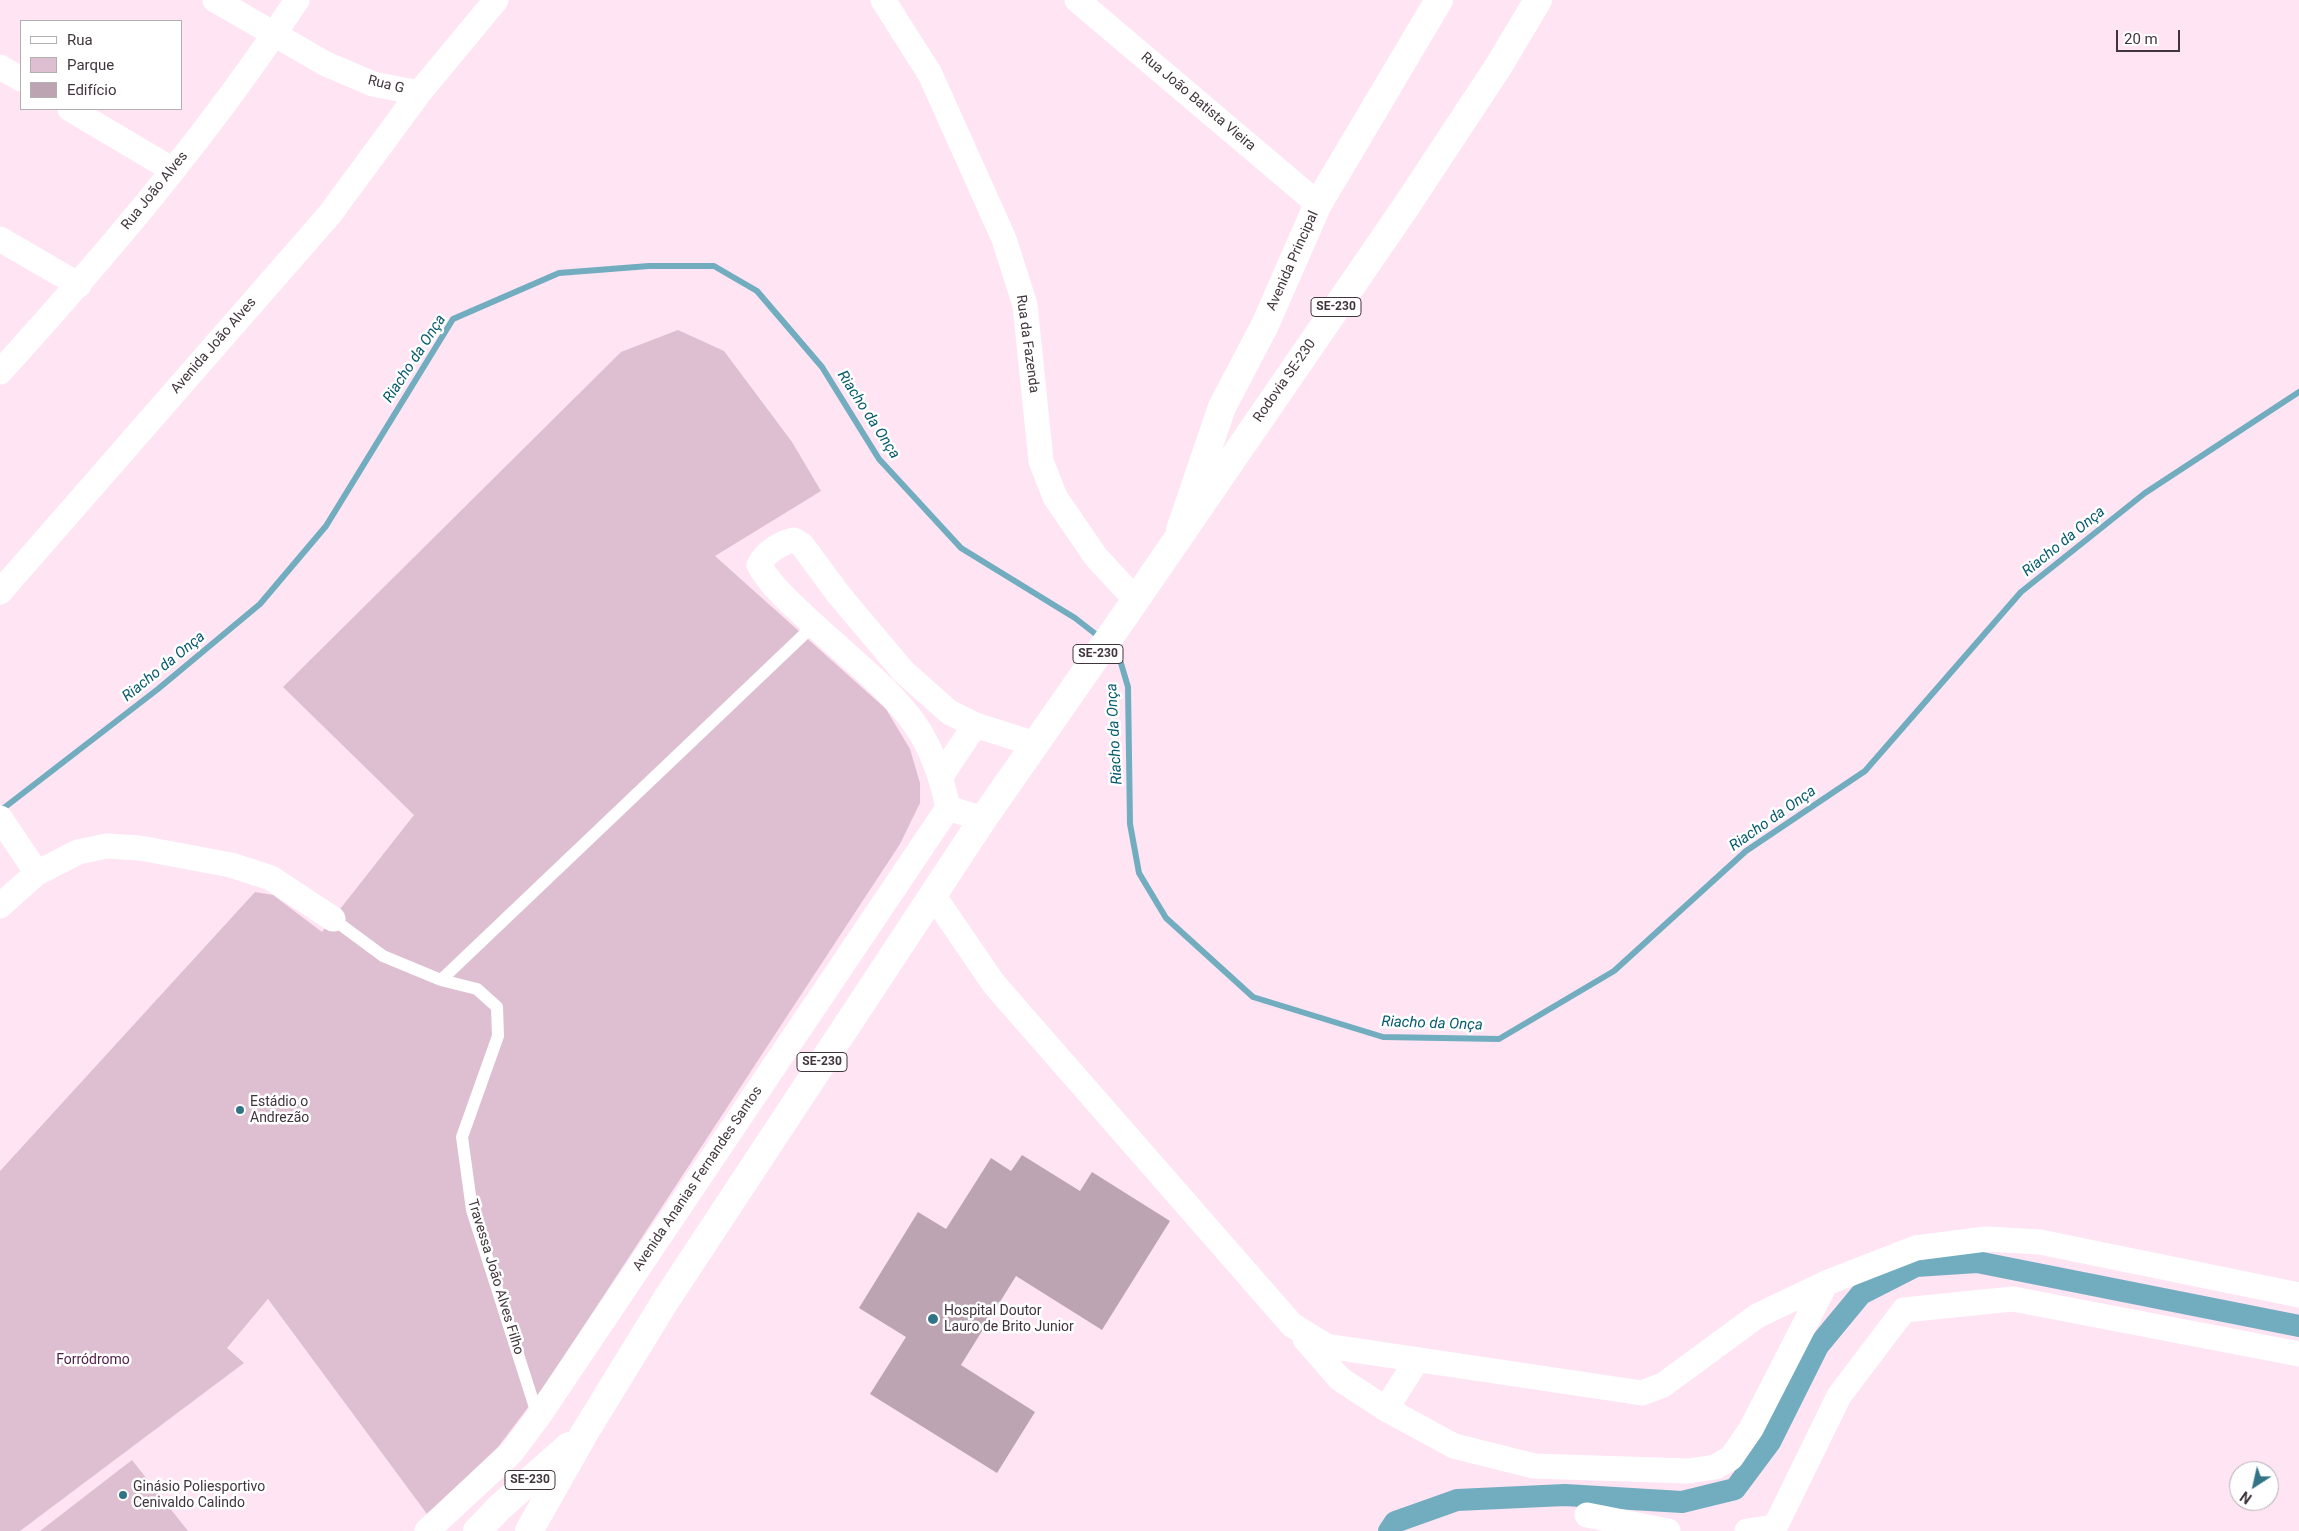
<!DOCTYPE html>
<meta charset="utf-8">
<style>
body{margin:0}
#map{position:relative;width:2299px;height:1531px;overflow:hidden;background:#ffe4f4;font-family:Roboto,sans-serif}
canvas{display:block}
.legend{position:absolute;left:20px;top:20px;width:162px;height:90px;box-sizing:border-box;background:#fff;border:1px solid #b3aeb1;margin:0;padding:6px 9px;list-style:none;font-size:15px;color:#40353c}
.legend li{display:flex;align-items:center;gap:10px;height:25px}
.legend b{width:25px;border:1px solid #b3aeb1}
.north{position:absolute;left:2229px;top:1461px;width:50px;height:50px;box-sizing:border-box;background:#fff;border:1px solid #b3aeb1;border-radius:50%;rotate:215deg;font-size:14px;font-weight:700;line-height:20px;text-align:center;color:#40353c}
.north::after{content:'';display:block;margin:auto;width:18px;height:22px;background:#327486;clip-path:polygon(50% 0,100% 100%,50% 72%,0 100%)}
.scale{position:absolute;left:2116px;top:30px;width:64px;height:22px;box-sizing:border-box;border:2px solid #40353c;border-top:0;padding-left:6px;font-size:15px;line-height:18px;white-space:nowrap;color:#40353c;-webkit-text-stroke:4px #fff;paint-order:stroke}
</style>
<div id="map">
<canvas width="2299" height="1531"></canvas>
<ul class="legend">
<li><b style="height:6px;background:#fff"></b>Rua</li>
<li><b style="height:14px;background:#debfd1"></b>Parque</li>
<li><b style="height:14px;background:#bda4b3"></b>Edifício</li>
</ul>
<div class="north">N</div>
<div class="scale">20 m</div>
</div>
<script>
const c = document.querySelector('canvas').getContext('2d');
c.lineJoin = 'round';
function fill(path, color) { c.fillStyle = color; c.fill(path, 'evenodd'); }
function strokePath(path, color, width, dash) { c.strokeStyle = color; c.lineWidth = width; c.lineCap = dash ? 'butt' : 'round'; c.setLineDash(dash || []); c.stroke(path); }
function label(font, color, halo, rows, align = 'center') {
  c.font = font + ' Roboto,sans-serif'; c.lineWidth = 5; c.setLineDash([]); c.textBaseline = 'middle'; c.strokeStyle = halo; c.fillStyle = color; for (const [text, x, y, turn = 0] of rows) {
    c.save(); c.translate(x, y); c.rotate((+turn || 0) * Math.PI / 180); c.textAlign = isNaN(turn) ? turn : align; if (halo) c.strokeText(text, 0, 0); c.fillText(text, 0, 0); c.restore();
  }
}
const green = new Path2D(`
 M678 330 724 351 792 442 821 491 715 556 886 709 910 749 920 783V803L900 844 545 1385 498 1447 427 1514 268 1299 227 1348 244 1363 20 1531H0V1171L255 892 273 895 322 932 414 815 283 687 621 352Z
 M132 1460 188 1531H40Z`);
const stream = new Path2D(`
 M1111 647 1118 653 1128 687 1130 824 1139 873 1166 918 1253 997 1383 1037 1499 1039 1614 971 1746 851 1865 771 2021 592 2145 493 2299 392
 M0 811 158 689 260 604 326 526 453 319 559 273 649 266H714L757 291 822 367 879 459 961 548 1075 618 1102 639`);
const canal = new Path2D(`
 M1389 1531 1395 1522 1457 1500 1565 1495 1682 1502 1735 1489 1770 1442 1818 1346 1861 1294 1916 1266 1977 1262 2299 1326`);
const building = new Path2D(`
 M1022 1155 1080 1191 1092 1172 1170 1221 1102 1330 1016 1276 961 1365 1035 1412 997 1473 870 1394 906 1337 859 1308 918 1212 946 1229 991 1158 1011 1171Z`);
const lane = new Path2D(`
 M333 919 383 956 441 980 477 989 497 1007 498 1036 462 1137 472 1210 538 1417
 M441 980 814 625`);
const street = new Path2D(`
 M215 0 326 64 373 84 419 93 496 0
 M883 0 930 74 1004 239 1025 305 1041 461 1055 497 1096 557 1135 599
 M1077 0 1318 204
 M0 67 21 79
 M70 109 173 170
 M0 239 79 285
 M0 372C106 255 210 133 297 0
 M0 592 330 214 419 93
 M941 776 975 725
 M0 818 37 873
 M983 819 948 808C942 779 932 748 914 723 891 690 844 653 813 624 794 606 772 588 759 565 766 552 780 543 794 540L802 545 839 595 903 671 949 712 975 725 1035 744
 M933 895 994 984 1292 1325 1326 1346 1642 1393 1663 1385 1757 1316 1826 1283 1916 1248 1986 1239 2040 1242 2299 1295
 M0 906 37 873 78 852 107 846 140 848 231 865 271 878 333 919
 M1305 1339 1340 1379 1386 1409 1454 1446 1534 1466 1688 1471 1715 1467 1731 1458 1751 1429 1826 1283
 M1386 1409 1417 1360
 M1587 1515 1668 1531
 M427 1531 511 1453 538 1417 948 808
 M1747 1531 1775 1527 1839 1396 1904 1310 2013 1299 2299 1354`);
const secondary = new Path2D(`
 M1180 530 1222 407 1265 325 1318 204 1439 0`);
const primary = new Path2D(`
 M477 1531 500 1507 569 1446
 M529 1531 585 1432 666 1300 983 819 1128 611 1405 208 1498 67 1538 0`);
const markers = [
 [240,1110,5,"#327486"],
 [933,1319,6,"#327486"],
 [123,1495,5,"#327486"]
];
const shields = [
 [1336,307,50],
 [1098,654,50],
 [822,1062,50],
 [530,1480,50]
];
const shieldNames = [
 ["SE-230",1336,307],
 ["SE-230",1098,654],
 ["SE-230",822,1062],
 ["SE-230",530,1480]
];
const streetNames = [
 ["Rua G",386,85,14],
 ["Rua João Batista Vieira",1198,102,40],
 ["Rua João Alves",155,191,-51],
 ["Avenida Principal",1293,261,-66],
 ["Rua da Fazenda",1027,344,82],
 ["Avenida João Alves",214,346,-49],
 ["Rodovia SE-230",1285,381,-55],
 ["Avenida Ananias Fernandes Santos",698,1179,-56],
 ["Travessa João Alves Filho",495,1277,73]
];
const poiNames = [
 ["Estádio o",250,1102],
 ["Andrezão",250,1118],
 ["Hospital Doutor",944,1311],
 ["Lauro de Brito Junior",944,1327],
 ["Ginásio Poliesportivo",133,1487],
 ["Cenivaldo Calindo",133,1503]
];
const parkNames = [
 ["Forródromo",93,1360]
];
const waterNames = [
 ["Riacho da Onça",415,359,-57],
 ["Riacho da Onça",868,415,57],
 ["Riacho da Onça",2064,542,-39],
 ["Riacho da Onça",164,667,-39],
 ["Riacho da Onça",1115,734,-93],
 ["Riacho da Onça",1773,819,-35],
 ["Riacho da Onça",1432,1024,2]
];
fill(green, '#debfd1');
strokePath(stream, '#72adbf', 6);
strokePath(canal, '#72adbf', 22);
fill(building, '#bda4b3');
strokePath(lane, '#fff', 12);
strokePath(street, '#fff', 25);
strokePath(secondary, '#fff', 28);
strokePath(primary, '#fff', 28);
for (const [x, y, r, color] of markers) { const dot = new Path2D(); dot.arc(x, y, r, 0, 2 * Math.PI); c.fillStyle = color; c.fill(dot); strokePath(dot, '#fff', 2); }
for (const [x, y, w] of shields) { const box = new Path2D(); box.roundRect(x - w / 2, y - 9.5, w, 19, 4); c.fillStyle = '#fff'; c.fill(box); strokePath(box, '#40353c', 1); }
label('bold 12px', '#40353c', null, shieldNames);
label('14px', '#40353c', '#fff', streetNames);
label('14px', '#40353c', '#fff', poiNames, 'left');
label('14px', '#531c43', '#fff', parkNames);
label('italic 15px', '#065a6e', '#fff', waterNames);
</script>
